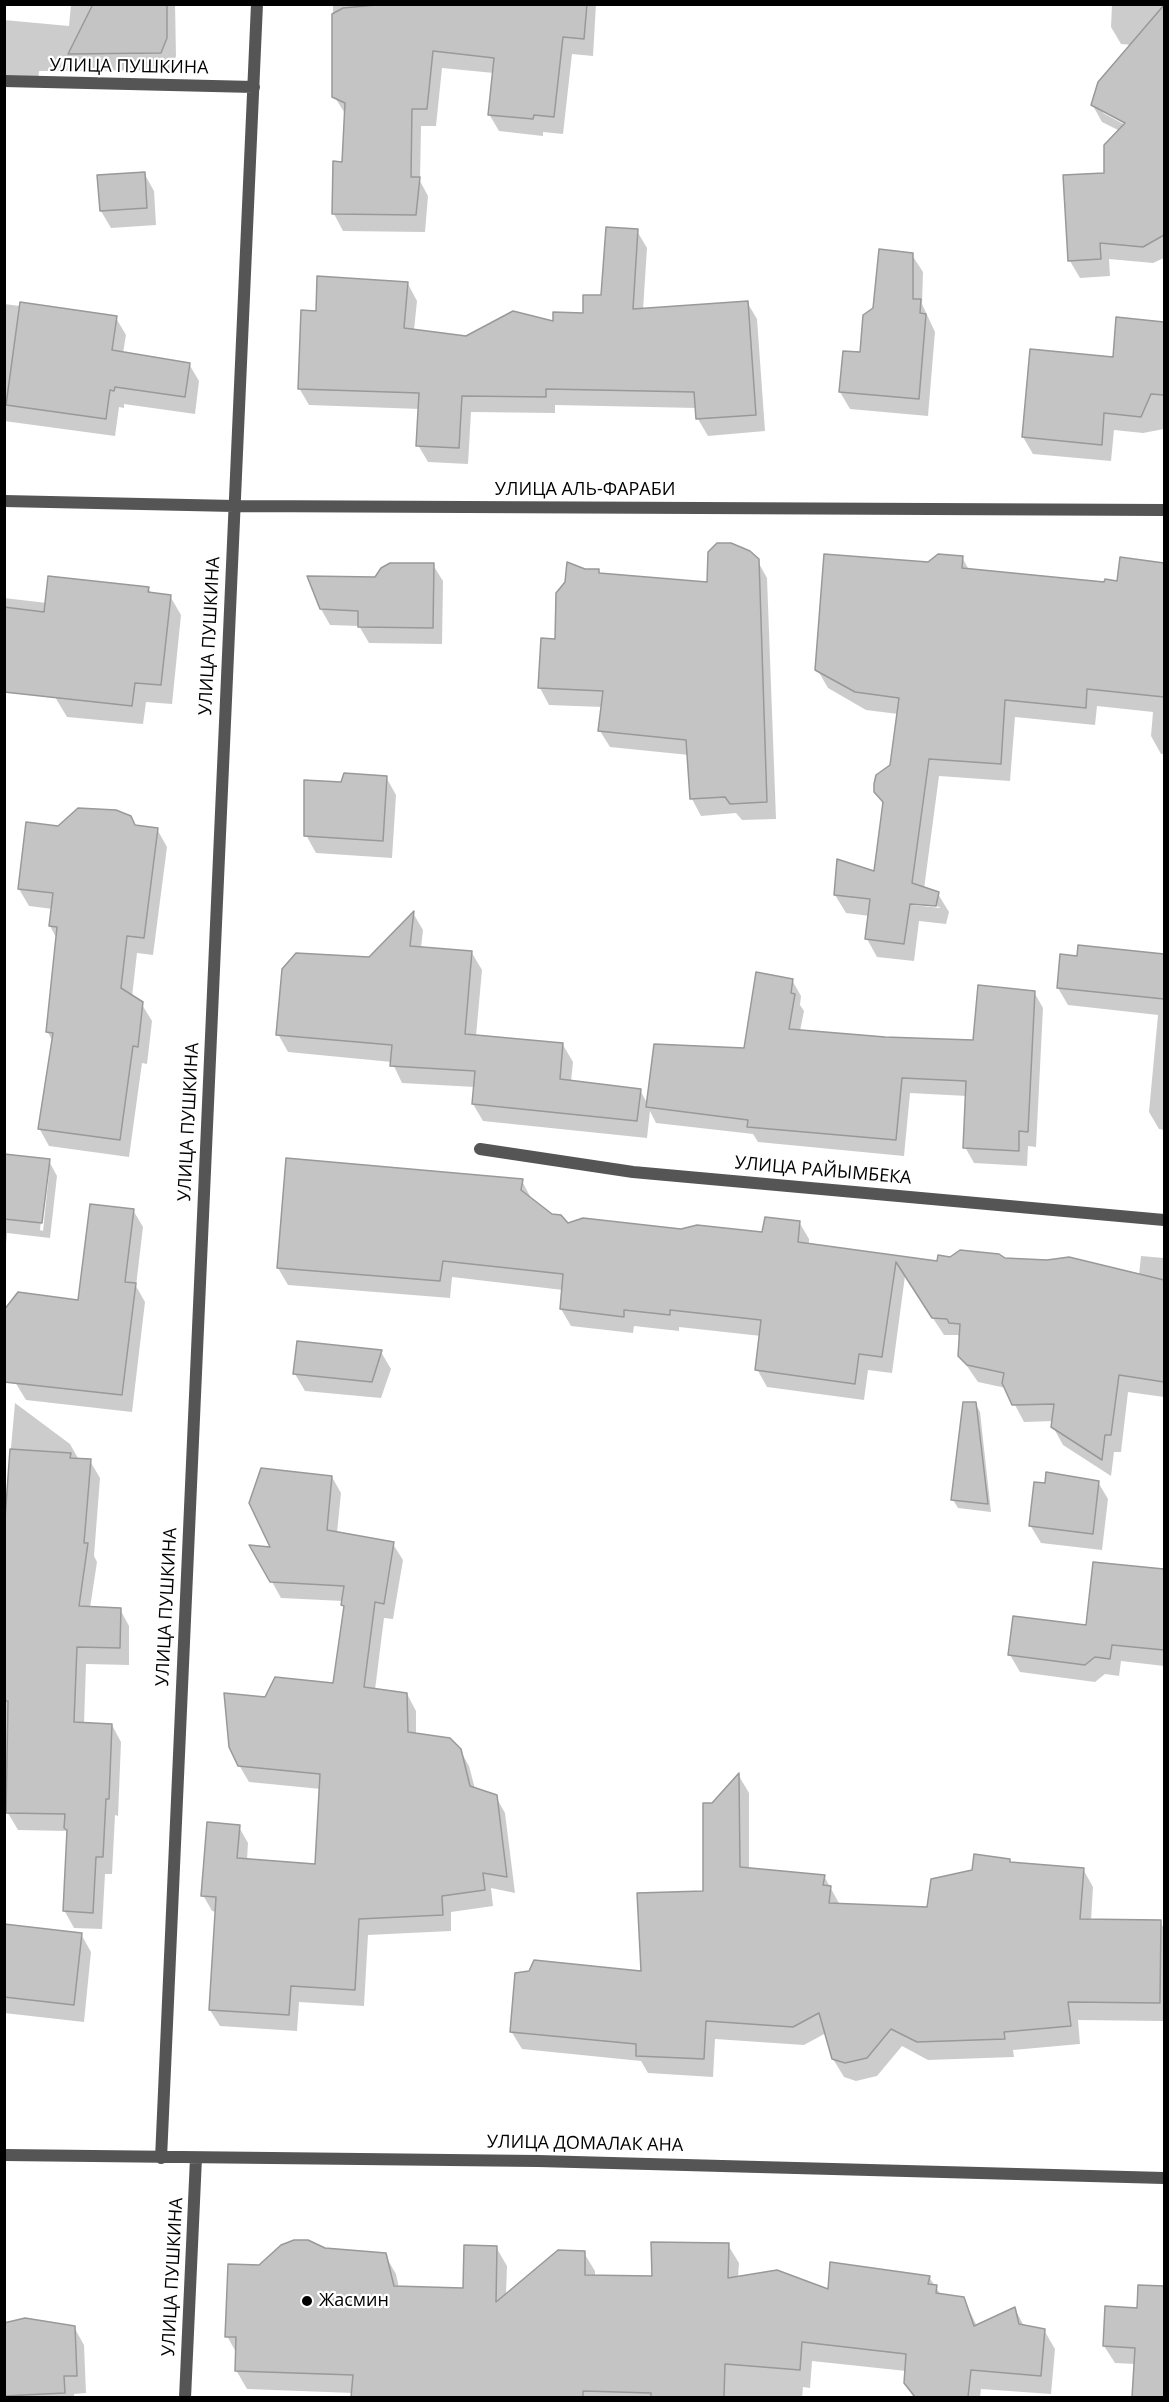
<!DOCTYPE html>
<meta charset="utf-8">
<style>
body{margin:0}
#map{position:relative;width:1169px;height:2402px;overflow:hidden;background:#fff;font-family:"Open Sans",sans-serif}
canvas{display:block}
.frame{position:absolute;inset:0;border:6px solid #000;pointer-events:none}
</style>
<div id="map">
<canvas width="1169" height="2402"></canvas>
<div class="frame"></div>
</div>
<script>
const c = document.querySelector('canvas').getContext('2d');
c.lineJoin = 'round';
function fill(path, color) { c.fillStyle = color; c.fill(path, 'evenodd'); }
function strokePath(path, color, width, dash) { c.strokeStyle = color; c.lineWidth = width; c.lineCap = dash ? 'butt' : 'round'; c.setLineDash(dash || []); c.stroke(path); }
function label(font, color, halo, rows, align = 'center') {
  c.font = font + ' "Open Sans",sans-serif'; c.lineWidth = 4.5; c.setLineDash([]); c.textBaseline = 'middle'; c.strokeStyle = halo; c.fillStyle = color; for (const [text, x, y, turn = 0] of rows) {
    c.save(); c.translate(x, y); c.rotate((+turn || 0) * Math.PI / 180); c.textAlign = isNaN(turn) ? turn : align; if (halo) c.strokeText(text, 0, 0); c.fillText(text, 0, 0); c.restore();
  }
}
const shadow = new Path2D(`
 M71 4H175L176 56 171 70 39 71 38 82 4 79V20L69 26Z
 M333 4H596L593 56 572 54 563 134 543 132V136L499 131 489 114 494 73 442 68 436 126H421L420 181 428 196 425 232 343 231 334 214 343 163 346 115 334 96Z
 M1112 4H1164V258L1153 263 1109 259 1110 276 1080 278 1070 261 1064 177 1106 174 1120 131 1102 122 1092 104 1132 45 1121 44 1111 27ZM1103 109 1132 125 1131 128 1103 113Z
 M144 173 154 191 156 225 111 228 101 211Z
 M637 231 647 248 643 310 747 302 757 319 765 431 708 436 698 419 697 408 555 405V413L471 412 468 464 428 462 418 445 420 409 309 405 299 388 317 312 408 284 417 301 414 330 466 337 554 323 584 314 603 297Z
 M912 255 923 272 922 304 935 332 928 416 850 409 840 392 862 354 874 309Z
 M4 304 116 318 126 335 123 353 189 364 199 381 195 414 124 404V408L119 407 115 436 4 421Z
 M1117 319 1164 323V429L1143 433 1114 430 1111 461 1033 454 1023 437 1114 358Z
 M962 557 969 570 1105 583 1118 582 1121 559 1164 564V754H1161L1151 736 1153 712 1097 706 1095 725 1015 717 1010 781 939 776 924 889 938 894 949 912 946 924 919 921 914 961 877 957 867 939 870 916 846 913 835 895 875 873 884 806 876 791 891 766 898 714 866 710 828 688 817 669 928 563ZM902 901 935 905 941 908 902 904Z
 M757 560 767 578 776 819 742 820 736 813 701 816 692 799 689 755 610 747 600 731 602 707 549 705 540 688 556 640 600 574 709 584Z
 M433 565 443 581 442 644 369 643 359 626 330 625 321 609 376 579Z
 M148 588 152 594 170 596 181 615 172 704 146 702 143 724 67 717 55 697 4 689V598L47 603Z
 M386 777 396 795 392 858 316 853 306 835 342 783Z
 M135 826 157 829 167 847 153 955 137 953 132 997 141 1003 152 1021 147 1064 142 1063 129 1157 49 1146 39 1128 53 1042 47 1031 57 939 50 926 53 909 29 906 19 889 59 828Z
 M413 913 423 930 421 948 472 953 482 970 476 1036 563 1045 573 1062 571 1082 640 1090 647 1103 745 1050 792 980 801 996 800 1005 804 1011 800 1031 885 1038 975 1041 1034 992 1043 1008 1036 1147 1028 1146 1027 1166 974 1163 965 1147 967 1096 910 1093 904 1156 758 1142 753 1134 656 1123 650 1111 647 1138 483 1121 473 1104 475 1087 402 1083 392 1062 288 1052 278 1034 370 959Z
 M1080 946 1164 955V1130L1159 1129 1149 1112 1158 1015 1068 1005 1058 988 1079 958Z
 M4 1156 49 1161 57 1176 50 1238 7 1233 4 1266ZM46 1173H49L43 1231 40 1230Z
 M522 1181 532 1200 567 1225 764 1234 799 1222 809 1239V1245L938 1262 1004 1259 1139 1275 1141 1256 1164 1258V1397L1128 1392 1121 1452H1114L1111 1476 1063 1445 1053 1427 1054 1421 1024 1422 1006 1388 978 1382 960 1356 961 1341 958 1335H944L905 1276 892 1373 868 1370 864 1400 767 1387 757 1369 761 1336 679 1327V1331L634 1326 633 1333 571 1326 561 1309 563 1290 452 1277 450 1298 288 1285 278 1268Z
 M133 1210 143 1227 136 1286 145 1302 132 1412 26 1400 15 1382 80 1302Z
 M381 1352 391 1369 381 1398 305 1391 295 1374Z
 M15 1403 70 1444 79 1460 90 1461 100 1478 94 1556 97 1562 90 1608 120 1609 129 1626V1665L86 1664 84 1724 112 1725 121 1742 118 1816 115 1815 112 1874H105L102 1929 74 1928 64 1910 67 1831 18 1830 8 1813 7 1786H4V1525Z
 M975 1403 980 1412 991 1512 958 1508 953 1500Z
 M332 1477 341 1493 337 1533 393 1544 403 1560 393 1619 384 1618 375 1690 407 1694 416 1711V1734L460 1750 469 1766 475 1789 496 1797 505 1813 515 1893 491 1888 493 1906 451 1912V1931L368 1935 364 2006 299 2002 297 2031 220 2026 210 2010 217 1912 212 1911 203 1895 239 1827 248 1843 247 1860 316 1866 321 1789 249 1782 239 1765 266 1699 334 1685 345 1609 343 1601 281 1598 252 1546 272 1549Z
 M1098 1482 1108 1499 1102 1550 1041 1543 1030 1525Z
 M1094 1564 1164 1571V1666L1121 1661 1119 1676 1105 1674 1095 1682 1020 1672 1010 1655 1087 1627Z
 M739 1776 749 1793V1869L824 1876 840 1905 929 1908 1010 1863 1083 1869 1093 1887 1091 1921H1160L1164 1929V2021L1078 2020 1080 2044 1013 2050 1014 2057 928 2060 902 2046 877 2076 856 2081 844 2077 833 2059 826 2033 804 2045 715 2039 713 2077 648 2073 641 2061 522 2049 511 2031 643 1973 704 1892 712 1804Z
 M4 1930 81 1934 91 1952 84 2022 4 2013Z
 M728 2245 739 2263 738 2278 829 2292 929 2277 941 2295 963 2298 977 2326 1015 2309 1024 2326 1044 2330 1055 2349 1051 2394 981 2389 980 2398H914L905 2382 906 2371 812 2361 810 2388 803 2387 802 2398H353V2393L247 2389 236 2370 237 2354 227 2336 260 2267 325 2250 385 2255 396 2274 399 2288 465 2290 496 2247 507 2266 506 2295 584 2253 595 2271V2276L654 2278Z
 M1107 2308 1164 2311V2398H1134L1135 2364 1115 2363 1104 2346Z
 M4 2325 74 2327 84 2345 86 2393 74 2394V2398H4Z`);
const building = new Path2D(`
 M93 4H167V38L161 53 68 54Z
 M387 4H587L584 39 563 37 554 117 534 115 533 119 488 115 494 58 433 51 427 109H412L411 177H420L416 215 332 214 333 161 342 162 345 103 332 97V14L343 8Z
 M1164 5V235L1143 247 1100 243 1101 259 1068 261 1063 175 1104 173V145L1125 123 1091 105 1098 82Z
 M145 172 147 208 100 211 97 175Z
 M606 227 638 229 633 309 748 301 756 415 696 419 694 392 546 389V397L462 396 459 448 416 446 419 393 298 389 301 310 316 311 317 276 408 282 404 328 466 336 513 311 553 321V312L583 313V295H601Z
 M879 249 913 253V299H921L920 313 926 314 919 399 839 392 843 351 860 352 863 315 873 308Z
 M20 302 117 316 112 350 190 363 185 397 115 387 114 391 110 390 106 419 6 405Z
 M1116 317 1164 322V395L1151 394 1141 417 1104 413 1102 445 1022 437 1030 349 1113 357Z
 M717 543H731L750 551 759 559 767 802 730 804 725 797 690 799 686 740 598 731 603 691 538 688 541 638 555 639 556 593 565 582 567 562 585 569H599V573L707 582 708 552Z
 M824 554 928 562 938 554 963 556 962 568 1104 582 1105 579 1117 581 1120 557 1164 563V697L1087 689 1086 708 1005 700 1001 764 929 759 912 883 939 892 936 906 910 904 904 944 865 939 870 899 834 895 837 859 874 871 883 802 874 792V784L876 775 890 765 899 698 855 692 815 670Z
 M390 563H434L433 628 358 627V611L320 609 307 576 375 577 381 568Z
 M48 576 149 587 148 592 171 595 161 685 135 683 132 706 4 692V607L44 612Z
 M344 773 387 776 383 841 304 836V780L341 782Z
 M78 808 116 810 131 816 135 825 158 828 144 938 127 936 121 988 143 1002 138 1047 133 1046 120 1140 38 1129 53 1033 46 1032 57 927 49 926 53 893 18 889 26 822 58 826Z
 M414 911 410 946 472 951 465 1034 563 1043 560 1079 641 1089 637 1121 472 1104 475 1071 390 1066 392 1045 276 1035 282 969 296 953 369 957Z
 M1078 945 1164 954V999L1057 988 1060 954 1077 956Z
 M756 972 793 979 791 993 795 994 789 1029 885 1037 973 1040 978 985 1035 991 1028 1132 1019 1131V1151L963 1148 966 1081 902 1078 896 1140 747 1127 748 1120 646 1107 654 1044 744 1048Z
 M4 1154 50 1159 42 1223 4 1219Z
 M286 1158 523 1179 521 1190 552 1214 561 1215 568 1223 583 1218 681 1229 697 1225 762 1232 765 1217 800 1221 798 1242 937 1261 938 1255 950 1257 960 1250 999 1254 1005 1258 1047 1260 1069 1257 1164 1280V1382L1119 1375 1111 1435H1105L1102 1460 1051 1427 1054 1404 1012 1405 1002 1383 1004 1373 967 1365 958 1356 960 1324 949 1323 947 1319 932 1318 896 1262 882 1357 859 1354 855 1384 755 1370 761 1320 670 1310V1315L624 1310V1317L560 1309 563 1274 443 1261 440 1281 277 1268Z
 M90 1204 134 1209 125 1282 136 1283 122 1395 4 1382V1310L18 1292 78 1300Z
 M297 1341 382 1350 372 1382 293 1374Z
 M963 1402H976L988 1504 951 1500Z
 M10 1449 71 1453 70 1458 91 1459 84 1543H88L79 1606 121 1608 120 1648 77 1647 74 1722 112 1724 109 1799H106L103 1857H96L93 1913 63 1911 67 1830 64 1828 65 1814 6 1813 8 1701H4V1533Z
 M261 1468 332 1476 327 1530 394 1542 384 1604 375 1602 364 1687 407 1693 408 1732 450 1738 461 1749 470 1786 497 1795 507 1877 483 1873 485 1890 442 1896 443 1915 359 1919 355 1990 291 1986 289 2015 209 2010 216 1897 201 1896 207 1822 240 1825 237 1858 315 1864 320 1774 238 1766 229 1747 224 1693 265 1697 275 1677 333 1683 344 1606 341 1605 344 1586 270 1582 249 1545 270 1547 249 1503Z
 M1046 1472 1099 1481 1093 1534 1029 1526 1034 1482 1045 1483Z
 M1093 1562 1164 1569V1650L1112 1645 1110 1659 1095 1657 1085 1665 1008 1655 1013 1616 1086 1625Z
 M739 1773 740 1867 825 1875 823 1885 831 1886 829 1903 927 1907 931 1879 972 1870 974 1854 1010 1859V1862L1084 1868 1080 1919 1161 1920 1160 2003 1068 2002 1071 2026 1004 2032 1005 2039 917 2042 891 2029 867 2058 845 2063 832 2059 819 2013 793 2027 706 2021 704 2059 636 2056V2044L510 2032 515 1973 529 1971 534 1960 641 1971 637 1893 703 1891V1803H712Z
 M4 1924 82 1933 74 2005 4 1997Z
 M294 2240H308L325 2248 386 2253 394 2286 463 2288 464 2245 497 2246 496 2302 558 2250 585 2251V2275L652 2276 651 2242 729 2243 728 2278 777 2270 828 2289 830 2262 930 2276 928 2284 937 2285 936 2293 964 2297 974 2326 1015 2307 1019 2324 1045 2329 1041 2376 971 2370 968 2397H915L904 2383 906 2354 802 2342 800 2370 725 2364 724 2397H651V2393L583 2391V2397H351L353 2375 235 2371 236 2337H225L228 2264 259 2265 281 2245Z
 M1138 2285 1164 2286V2397H1132L1135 2348 1103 2346 1105 2306 1137 2308Z
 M25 2318 75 2326 77 2376H64L65 2393 4 2396V2323Z`);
const street = new Path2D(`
 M4 81 254 87
 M4 501 234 506 1164 510
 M480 1149 633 1172 1164 1220
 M4 2155 538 2161 1164 2178
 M161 2158 257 4
 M185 2398 196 2158`);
const markers = [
 [307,2301,6,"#000"]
];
const streetNames = [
 ["УЛИЦА ПУШКИНА",129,67,1],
 ["УЛИЦА АЛЬ-ФАРАБИ",585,490],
 ["УЛИЦА ПУШКИНА",210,636,-87],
 ["УЛИЦА ПУШКИНА",189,1122,-87],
 ["УЛИЦА РАЙЫМБЕКА",823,1171,5],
 ["УЛИЦА ПУШКИНА",167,1607,-87],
 ["УЛИЦА ДОМАЛАК АНА",585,2144,1],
 ["УЛИЦА ПУШКИНА",173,2277,-87]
];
const poiNames = [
 ["Жасмин",319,2301]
];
fill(shadow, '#0003');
fill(building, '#c4c4c4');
strokePath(building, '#999', 1.5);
strokePath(street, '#555', 12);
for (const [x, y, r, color] of markers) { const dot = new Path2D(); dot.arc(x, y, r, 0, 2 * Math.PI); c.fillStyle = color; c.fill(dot); strokePath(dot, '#fff', 2); }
label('18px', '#000', '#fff', streetNames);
label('18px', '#000', '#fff', poiNames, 'left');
</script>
